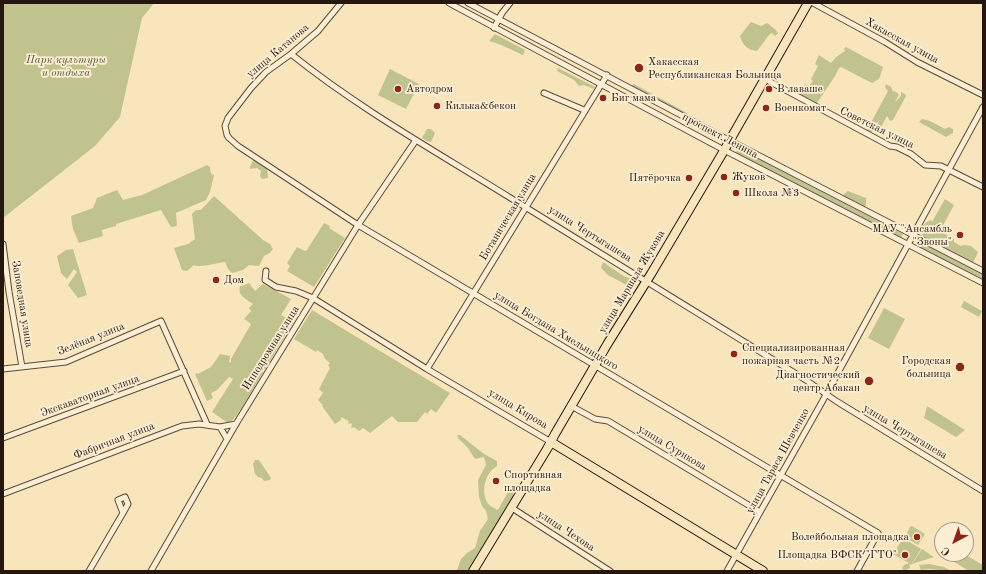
<!DOCTYPE html>
<meta charset="utf-8">
<style>
body{margin:0}
#map{position:relative;width:986px;height:574px;overflow:hidden;background:#f9e5bc;font-family:"Old Standard TT",serif}
canvas{display:block}
.frame{position:absolute;inset:0;border:4px solid #251710;pointer-events:none}
.north{position:absolute;left:934px;top:522px;width:40px;height:40px;box-sizing:border-box;background:#fbeed3;border:1px solid #a59885;border-radius:50%;rotate:221deg;font-size:11px;font-weight:700;line-height:16px;text-align:center;color:#251710}
.north::after{content:'';display:block;margin:auto;width:14px;height:18px;background:#8f2418;clip-path:polygon(50% 0,100% 100%,50% 72%,0 100%)}
</style>
<div id="map">
<canvas width="986" height="574"></canvas>
<div class="frame"></div>
<div class="north">С</div>
</div>
<script>
const c = document.querySelector('canvas').getContext('2d');
c.lineJoin = 'round';
function fill(path, color) { c.fillStyle = color; c.fill(path, 'evenodd'); }
function strokePath(path, color, width, dash) { c.strokeStyle = color; c.lineWidth = width; c.lineCap = dash ? 'butt' : 'round'; c.setLineDash(dash || []); c.stroke(path); }
function label(font, color, halo, rows, align = 'center') {
  c.font = font + ' "Old Standard TT",serif'; c.lineWidth = 3.5; c.setLineDash([]); c.textBaseline = 'middle'; c.strokeStyle = halo; c.fillStyle = color; for (const [text, x, y, turn = 0] of rows) {
    c.save(); c.translate(x, y); c.rotate((+turn || 0) * Math.PI / 180); c.textAlign = isNaN(turn) ? turn : align; if (halo) c.strokeText(text, 0, 0); c.fillText(text, 0, 0); c.restore();
  }
}
const green = new Path2D(`
 M3 3H154L142 18 120 117 95 146 3 218Z
 M751 22 761 26 767 23 776 30 778 33 775 36 772 33 769 35 757 51C748 50 743 46 740 36Z
 M495 34 525 50 523 55 499 44 489 41Z
 M846 47 883 67 879 79 872 83 841 67 839 68 835 76 817 103 812 104 799 95V94L805 84 809 86 813 81 811 79 818 66 815 64 819 55 831 63 836 57 845 51 844 49Z
 M558 68 595 87 594 89 584 85 579 86 574 80 557 71Z
 M390 69 419 84 406 109 378 95Z
 M634 84 687 113 688 114 686 115 634 87 632 85Z
 M886 84 891 87 893 92 894 91 899 94 895 102 901 96V92L905 94 906 96 893 120 890 121 887 116 881 127 877 125 879 121 874 125 870 136 837 116 846 119 848 122 867 130 888 91 885 87Z
 M922 119 930 121 945 129 949 127 953 129V133L946 137 919 122Z
 M427 129H431L435 133 431 142 427 141 422 138Z
 M738 148 903 234 901 238 736 153Z
 M253 160 267 169 268 178 262 179 260 176 261 171 257 168 250 169V167Z
 M207 165 210 167 211 174 214 175 210 192 206 200 176 213 177 226 171 227 161 210 116 224V226L102 230 103 236 79 243 73 229 71 216 93 208 97 198 117 190 123 200 142 195Z
 M848 191 866 198V204L864 209 843 198 844 194Z
 M214 196 263 240 270 244 273 249 270 253 264 256 259 266 249 265 243 270 232 273 228 269 225 262C217 263 199 268 194 265L187 271 182 270 174 248 188 244 195 239 192 214 196 210H201Z
 M945 199 954 205 940 231 954 239V242L961 246 964 245 971 246 978 252 973 263 927 239 922 235C921 227 923 223 931 220L932 222Z
 M324 223 330 226 329 228 345 238 314 287 287 271 290 266 287 263 297 247 305 251 307 250Z
 M923 243 983 273V281L920 248Z
 M73 249 87 295 78 298 68 285 77 272 74 269 67 279 61 273 57 256 66 250Z
 M603 262 625 277 636 279V286L630 287 608 275 601 268Z
 M249 283 255 291 263 284 291 299 281 315 293 322 243 406 233 420 228 423 212 412 233 379 229 377 217 390 211 393 213 398 207 401 195 374 197 373 198 374 211 367 220 354 230 356 229 363 231 362V359L251 324 244 319 251 311 249 308 253 304C246 299 237 295 240 286H242Z
 M964 301 982 311 979 317 961 307Z
 M884 308 905 319 889 349 868 338Z
 M312 310 450 393 436 413 431 409 427 414 425 412 417 422H398L392 416 370 433 363 428 359 431 354 427 352 428 351 427 352 425 351 423 349 424 348 423 349 421 341 417V420L335 424 322 406 323 405 318 400 323 393 319 389 330 368 328 365 330 363 325 359 323 354 317 350 316 352 294 339Z
 M927 406 965 430 956 437 924 418Z
 M457 435H460L484 454 497 461V466C485 473 481 490 487 502 489 506 494 508 498 510L508 492 512 491 513 492V499L468 571 457 570 461 559 467 553 475 548 480 531 488 519 486 511 482 506 479 497 478 480 486 465 484 457 475 459 468 448 458 438Z
 M255 460H259L271 478 270 480 264 481 262 478 258 477 255 474 253 464Z
 M912 526 925 534 918 545 905 537 910 527Z
 M903 538 921 549 911 565 909 564 910 568 904 571 902 568 904 565 909 563 893 554Z
 M922 549 934 557 912 564Z
 M948 554H964L983 565 982 571H969L946 557Z
 M929 564 944 567 951 571 929 569 921 570 919 565Z`);
const minor = new Path2D(`
 M341 3 318 31 291 54 266 72 251 88 228 118 225 126 227 135 229 138 238 146 358 225 878 533 857 571
 M449 3 724 150 983 283
 M468 3 719 135 983 271
 M813 3 885 42 917 62 983 95
 M494 28 502 13 510 3
 M291 54C358 108 435 151 509 197 608 257 707 319 806 380L836 401 983 491
 M765 79 890 146 897 147 911 154 925 165 941 166 983 187
 M544 93 584 110
 M3 244 9 292 22 367
 M266 271 265 280 276 287 296 291 313 298 427 369 551 442
 M3 369 66 362 161 321 207 424
 M427 369 607 75
 M571 406 595 419 608 421 760 512
 M220 427 227 439
 M3 438 184 371
 M3 494 182 426 199 424 220 427 236 424
 M512 508 610 571
 M89 571 123 513 128 504 125 497 118 500 123 513
 M151 571 236 424 358 225 416 140
 M727 571 822 402 983 107`);
const primary = new Path2D(`
 M551 442 763 571
 M473 571 547 449 555 434 608 343 651 274 722 154 808 3`);
const markers = [
 [639,68,5,"#8f2418"],
 [398,89,4,"#8f2418"],
 [769,89,4,"#8f2418"],
 [603,98,4,"#8f2418"],
 [437,106,4,"#8f2418"],
 [766,108,4,"#8f2418"],
 [724,177,4,"#8f2418"],
 [689,178,4,"#8f2418"],
 [736,193,4,"#8f2418"],
 [960,235,4,"#8f2418"],
 [216,280,4,"#8f2418"],
 [734,354,4,"#8f2418"],
 [960,367,5,"#8f2418"],
 [869,381,5,"#8f2418"],
 [496,481,4,"#8f2418"],
 [917,537,4,"#8f2418"],
 [905,555,4,"#8f2418"]
];
const streetNames = [
 ["Хакасская улица",902,41,29],
 ["улица Катанова",278,51,-40],
 ["Советская улица",877,128,26],
 ["проспект Ленина",720,136,28],
 ["Ботаническая улица",508,217,-59],
 ["улица Чертыгашева",590,234,32],
 ["улица Маршала Жукова",632,282,-59],
 ["Заповедная улица",22,304,81],
 ["улица Богдана Хмельницкого",556,331,31],
 ["Зелёная улица",91,339,-22],
 ["Ипподромная улица",271,348,-58],
 ["Экскаваторная улица",90,396,-20],
 ["улица Кирова",518,409,31],
 ["улица Чертыгашева",905,432,31],
 ["Фабричная улица",114,441,-21],
 ["улица Сурикова",672,448,31],
 ["улица Тараса Шевченко",778,461,-61],
 ["улица Чехова",566,531,33]
];
const parkNames = [
 ["Парк культуры",66,60],
 ["и отдыха",66,73]
];
const poiNames = [
 ["Хакасская",648,62],
 ["Республиканская Больница",648,75],
 ["Автодром",406,89],
 ["В лаваше",777,89],
 ["Биг мама",611,98],
 ["Килька&бекон",445,106],
 ["Военкомат",774,108],
 ["Жуков",732,177],
 ["Пятёрочка",681,178,"right"],
 ["Школа №3",744,193],
 ["МАУ \"Ансамбль",952,229,"right"],
 ["\"Звоны\"",952,242,"right"],
 ["Дом",224,280],
 ["Специализированная",742,348],
 ["пожарная часть №2",742,361],
 ["Городская",951,361,"right"],
 ["больница",951,374,"right"],
 ["Диагностический",860,375,"right"],
 ["центр Абакан",860,388,"right"],
 ["Спортивная",504,475],
 ["площадка",504,488],
 ["Волейбольная площадка",909,537,"right"],
 ["Площадка ВФСК \"ГТО\"",897,555,"right"]
];
fill(green, '#c0c38e');
strokePath(minor, '#5a4a3b', 7);
strokePath(primary, '#251710', 10);
strokePath(minor, '#fbeed3', 5);
strokePath(primary, '#f9e5bc', 8);
for (const [x, y, r, color] of markers) { const dot = new Path2D(); dot.arc(x, y, r, 0, 2 * Math.PI); c.fillStyle = color; c.fill(dot); strokePath(dot, '#fbeed3', 1.5); }
label('11px', '#251710', '#fbeed3', streetNames);
label('italic 11px', '#5b533c', '#fbeed3', parkNames);
label('11px', '#251710', '#fbeed3', poiNames, 'left');
</script>
